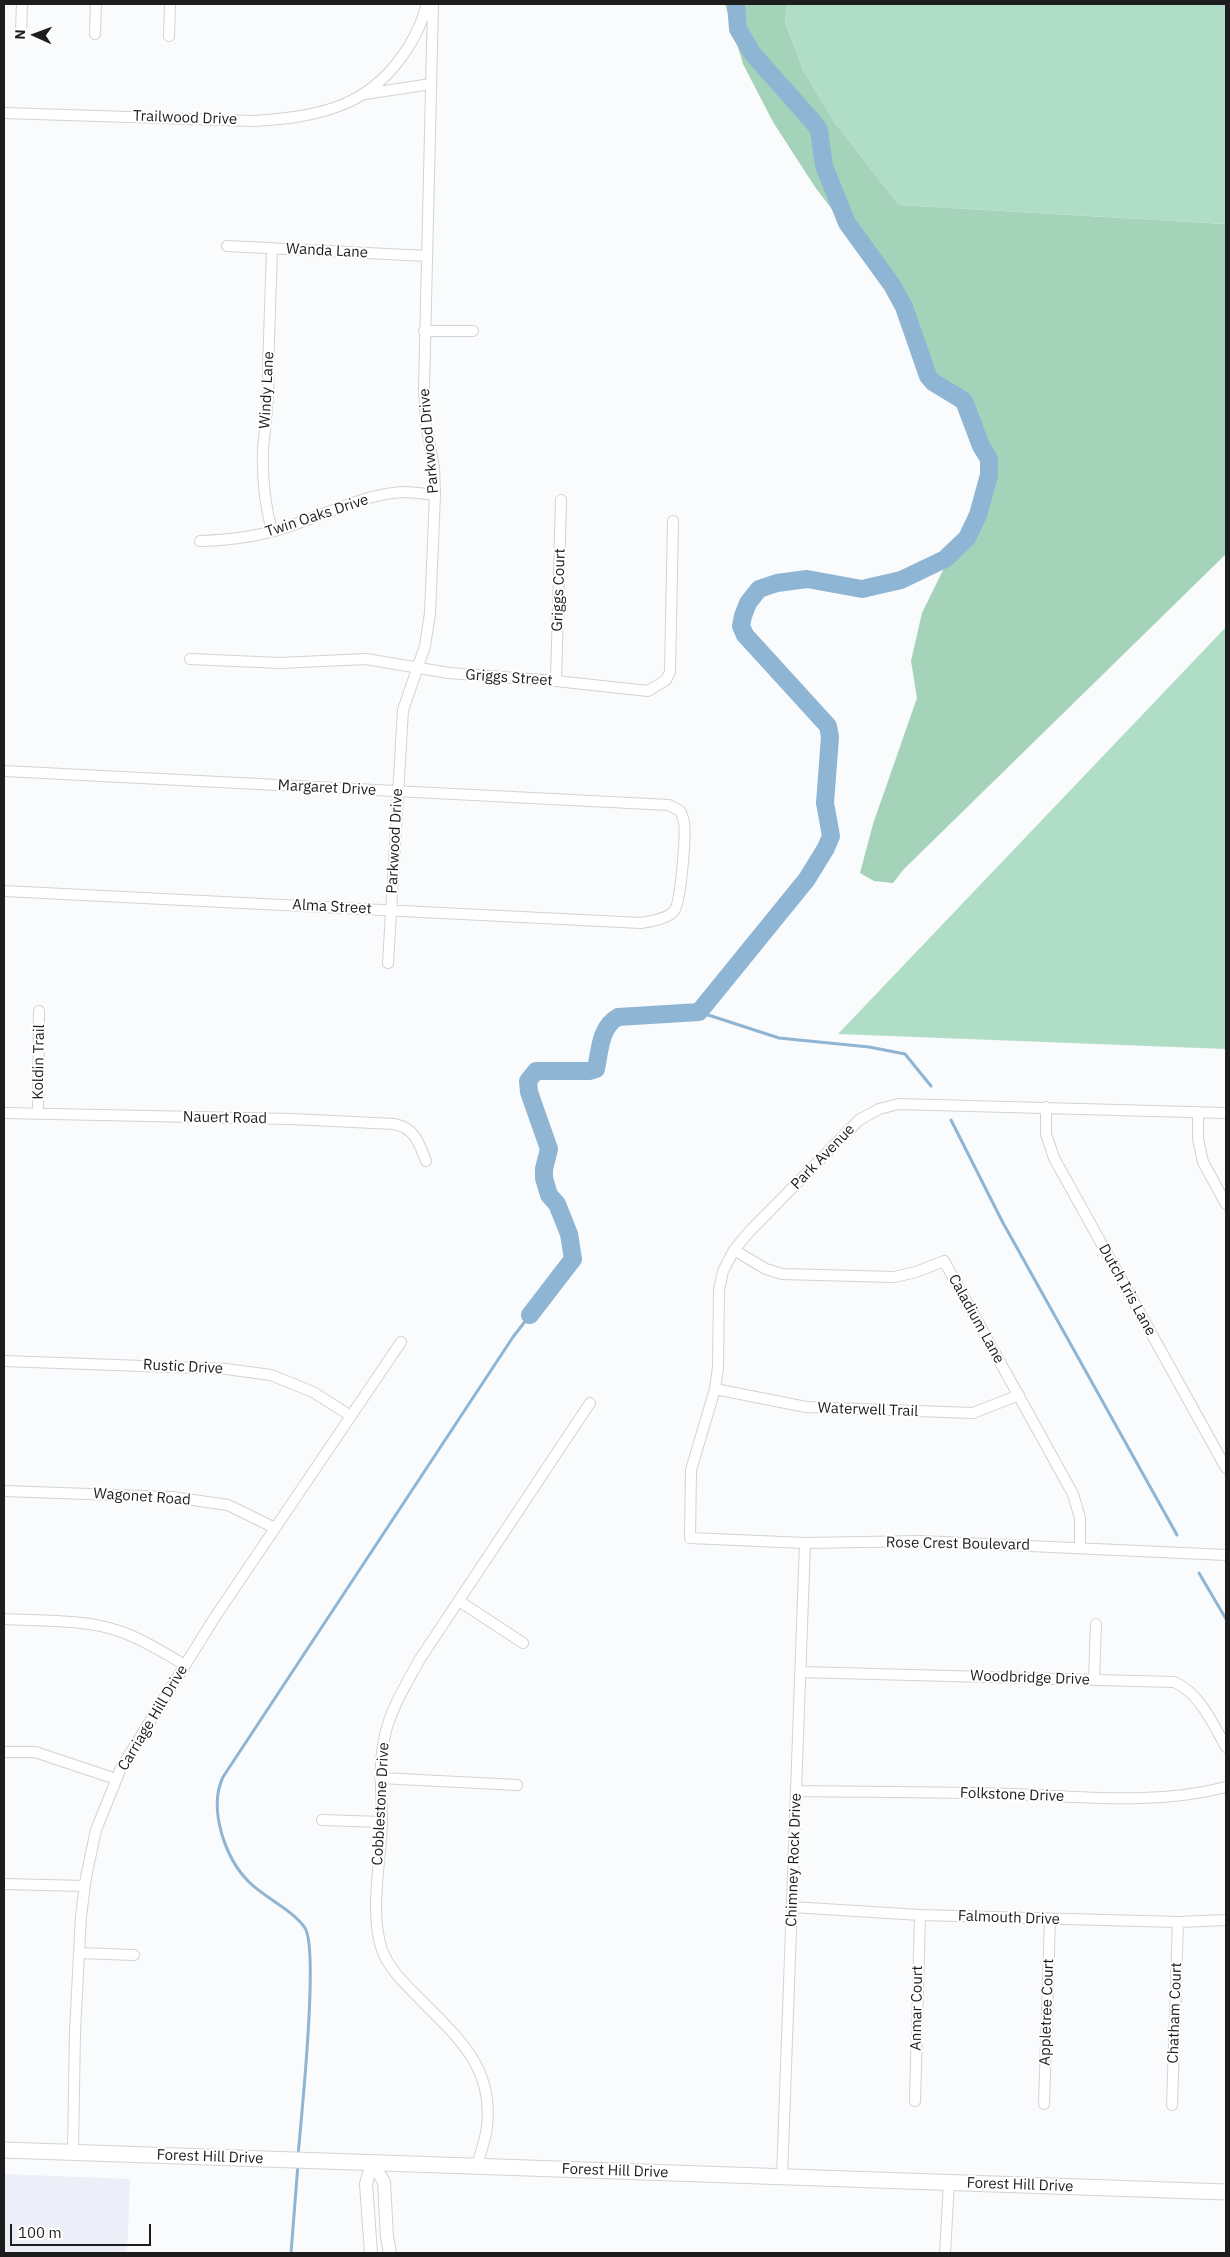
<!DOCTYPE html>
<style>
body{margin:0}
#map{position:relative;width:1230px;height:2257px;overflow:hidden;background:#fafbfc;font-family:"IBM Plex Sans",sans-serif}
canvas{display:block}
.frame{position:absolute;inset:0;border:5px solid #1d1d1d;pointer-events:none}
.north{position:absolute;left:10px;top:10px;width:50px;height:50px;-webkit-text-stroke:4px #fff;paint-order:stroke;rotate:272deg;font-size:14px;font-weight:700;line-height:20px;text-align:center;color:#1d1d1d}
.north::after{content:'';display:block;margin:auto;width:18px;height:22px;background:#1d1d1d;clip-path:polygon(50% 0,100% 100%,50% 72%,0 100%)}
.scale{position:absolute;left:10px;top:2224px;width:141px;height:22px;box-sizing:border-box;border:2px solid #1d1d1d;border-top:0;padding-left:6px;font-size:15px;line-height:18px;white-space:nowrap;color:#1d1d1d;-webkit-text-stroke:4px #fff;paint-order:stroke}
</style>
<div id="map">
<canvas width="1230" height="2257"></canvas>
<div class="frame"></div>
<div class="north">N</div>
<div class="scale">100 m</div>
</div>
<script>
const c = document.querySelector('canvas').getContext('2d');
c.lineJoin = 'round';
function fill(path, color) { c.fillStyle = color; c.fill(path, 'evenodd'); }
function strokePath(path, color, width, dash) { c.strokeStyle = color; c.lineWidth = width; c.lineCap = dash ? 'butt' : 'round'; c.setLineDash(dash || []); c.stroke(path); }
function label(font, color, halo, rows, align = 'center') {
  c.font = font + ' "IBM Plex Sans",sans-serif'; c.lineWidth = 4; c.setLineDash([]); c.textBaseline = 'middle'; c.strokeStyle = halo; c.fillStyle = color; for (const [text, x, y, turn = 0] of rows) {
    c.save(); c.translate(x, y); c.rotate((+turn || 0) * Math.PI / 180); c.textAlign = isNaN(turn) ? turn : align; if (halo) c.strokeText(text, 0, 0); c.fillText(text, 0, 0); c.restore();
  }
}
const built = new Path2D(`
 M4 2174 130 2179 127 2253H4Z`);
const green = new Path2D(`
 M787 4H1226V224L899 205 835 123 803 70 785 22Z
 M1226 627V1049L838 1034Z`);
const forest = new Path2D(`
 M725 4H787L785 22 803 70 835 123 899 205 1226 224V554L904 869 893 883 874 881 860 873 873 824 917 698 911 661 922 613 946 564 972 536 980 519 986 492 982 430 973 409 956 397 932 386 906 307 815 187 773 122 743 64Z`);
const stream = new Path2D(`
 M699 1012 779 1038 869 1047 905 1054 931 1086
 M951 1120 1002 1221 1177 1535
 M1199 1573 1226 1619
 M298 2156C301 2120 319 1950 305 1928 293 1910 265 1898 249 1882 225 1858 208 1809 223 1777L513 1337 530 1315
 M291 2253 298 2164`);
const river = new Path2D(`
 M530 1315 573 1259 569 1234 557 1204 549 1195 544 1178V1169L549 1149 529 1092 528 1081 536 1071H590L596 1069C600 1050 600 1027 618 1017L699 1012 807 879 826 848 831 836 825 803 830 737 828 726 745 635 741 626 743 616 748 603 759 589 777 583 807 579 862 589 901 580 945 559 967 538 978 515 989 475V459L981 446 964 401 933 382 928 376 904 307 892 285 847 223 824 166 819 130 814 123 752 53 738 29 736 4`);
const minor = new Path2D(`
 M21 32 22 4
 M95 34 96 4
 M169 36 170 4
 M365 94 431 84
 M4 113 254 121C284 119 316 116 344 104 385 87 416 46 427 4
 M227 246 427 256
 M424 331H473
 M272 531C265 505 262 478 263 450 265 423 270 397 268 369L272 248
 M200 541C229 540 258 537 287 527 325 515 363 494 404 492 414 492 425 494 435 495
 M190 659 280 663 366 659 449 673 556 681 648 691 666 680 670 672 673 521
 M556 681 561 500
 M4 771 669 805 680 811C682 814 683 818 684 822 686 834 681 903 674 911 667 919 652 921 641 923L4 891
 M388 963 403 710 425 646 430 613 435 495 434 467 426 424 424 389 433 4
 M1046 1107V1134L1054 1158 1226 1468
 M1198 1112V1139L1203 1162 1226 1204
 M4 1113 292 1119 394 1124C415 1128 419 1143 426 1161
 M1226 1113 898 1104 879 1109 859 1120 749 1232 734 1250 723 1271 719 1290 718 1367 715 1389 691 1470 690 1538 805 1543 921 1541 1226 1555
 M38 1114 39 1011
 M734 1250 766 1269 782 1274 894 1277 916 1272 944 1261 1073 1494 1080 1518V1547
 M4 1361 226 1369 271 1375 313 1392 351 1416
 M715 1389 806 1407 973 1413 1019 1395
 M4 1491 172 1497 228 1505 275 1528
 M459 1601 523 1643
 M4 1619C41 1621 83 1619 119 1631 143 1639 164 1653 185 1665
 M800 1672 1174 1682C1199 1692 1213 1724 1226 1747
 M1094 1680 1096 1624
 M4 1752H35L116 1779
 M380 1778 517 1785
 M797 1791C869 1792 941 1792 1014 1794 1085 1797 1157 1805 1226 1787
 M322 1820 382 1822
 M4 1884 85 1886
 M792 1907 920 1915 1178 1922 1226 1920
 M79 1953 134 1955
 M915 2101 920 1915
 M1044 2104 1050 1919
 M1172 2105 1178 1922
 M73 2152 75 2031 81 1916 86 1877 96 1830 121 1768 215 1617 401 1342
 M477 2166C480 2153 486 2139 487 2126 494 2066 456 2036 419 1998 405 1984 389 1969 382 1950 369 1911 381 1862 382 1822 382 1793 378 1763 385 1735 391 1708 407 1683 420 1659L590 1403
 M782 2177 805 1543
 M945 2253 949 2182`);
const tertiary = new Path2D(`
 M371 2253 366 2184 372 2162 384 2182 387 2237 390 2253`);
const secondary = new Path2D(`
 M4 2150 1226 2192`);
const streetNames = [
 ["Trailwood Drive",185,118,2],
 ["Wanda Lane",327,251,3],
 ["Windy Lane",267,390,-87],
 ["Parkwood Drive",429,441,-95],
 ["Twin Oaks Drive",317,516,-18],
 ["Griggs Court",559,590,-88],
 ["Griggs Street",509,678,4],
 ["Margaret Drive",327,788,3],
 ["Parkwood Drive",395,841,-87],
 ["Alma Street",332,907,3],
 ["Koldin Trail",39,1062,-89],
 ["Nauert Road",225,1118,1],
 ["Park Avenue",823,1157,-46],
 ["Dutch Iris Lane",1127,1290,61],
 ["Caladium Lane",976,1319,61],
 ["Rustic Drive",183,1367,3],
 ["Waterwell Trail",868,1410,2],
 ["Wagonet Road",142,1497,4],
 ["Rose Crest Boulevard",958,1544,1],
 ["Woodbridge Drive",1030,1678,2],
 ["Carriage Hill Drive",153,1718,-59],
 ["Folkstone Drive",1012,1795,2],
 ["Cobblestone Drive",381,1804,-87],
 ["Chimney Rock Drive",794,1860,-88],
 ["Falmouth Drive",1009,1918,2],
 ["Anmar Court",917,2008,-89],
 ["Appletree Court",1047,2012,-88],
 ["Chatham Court",1175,2013,-88],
 ["Forest Hill Drive",210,2157,2],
 ["Forest Hill Drive",615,2171,2],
 ["Forest Hill Drive",1020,2185,2]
];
fill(built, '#eceff7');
fill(green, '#b0ddc5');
fill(forest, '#a4d3b9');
strokePath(stream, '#8fb5d4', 3);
strokePath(river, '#8fb5d4', 18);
strokePath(minor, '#d2d3d4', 12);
strokePath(tertiary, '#d2d3d4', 14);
strokePath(secondary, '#d2d3d4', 17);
strokePath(minor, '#fff', 10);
strokePath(tertiary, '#fff', 12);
strokePath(secondary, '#fff', 15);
label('15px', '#1d1d1d', '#fff', streetNames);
</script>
